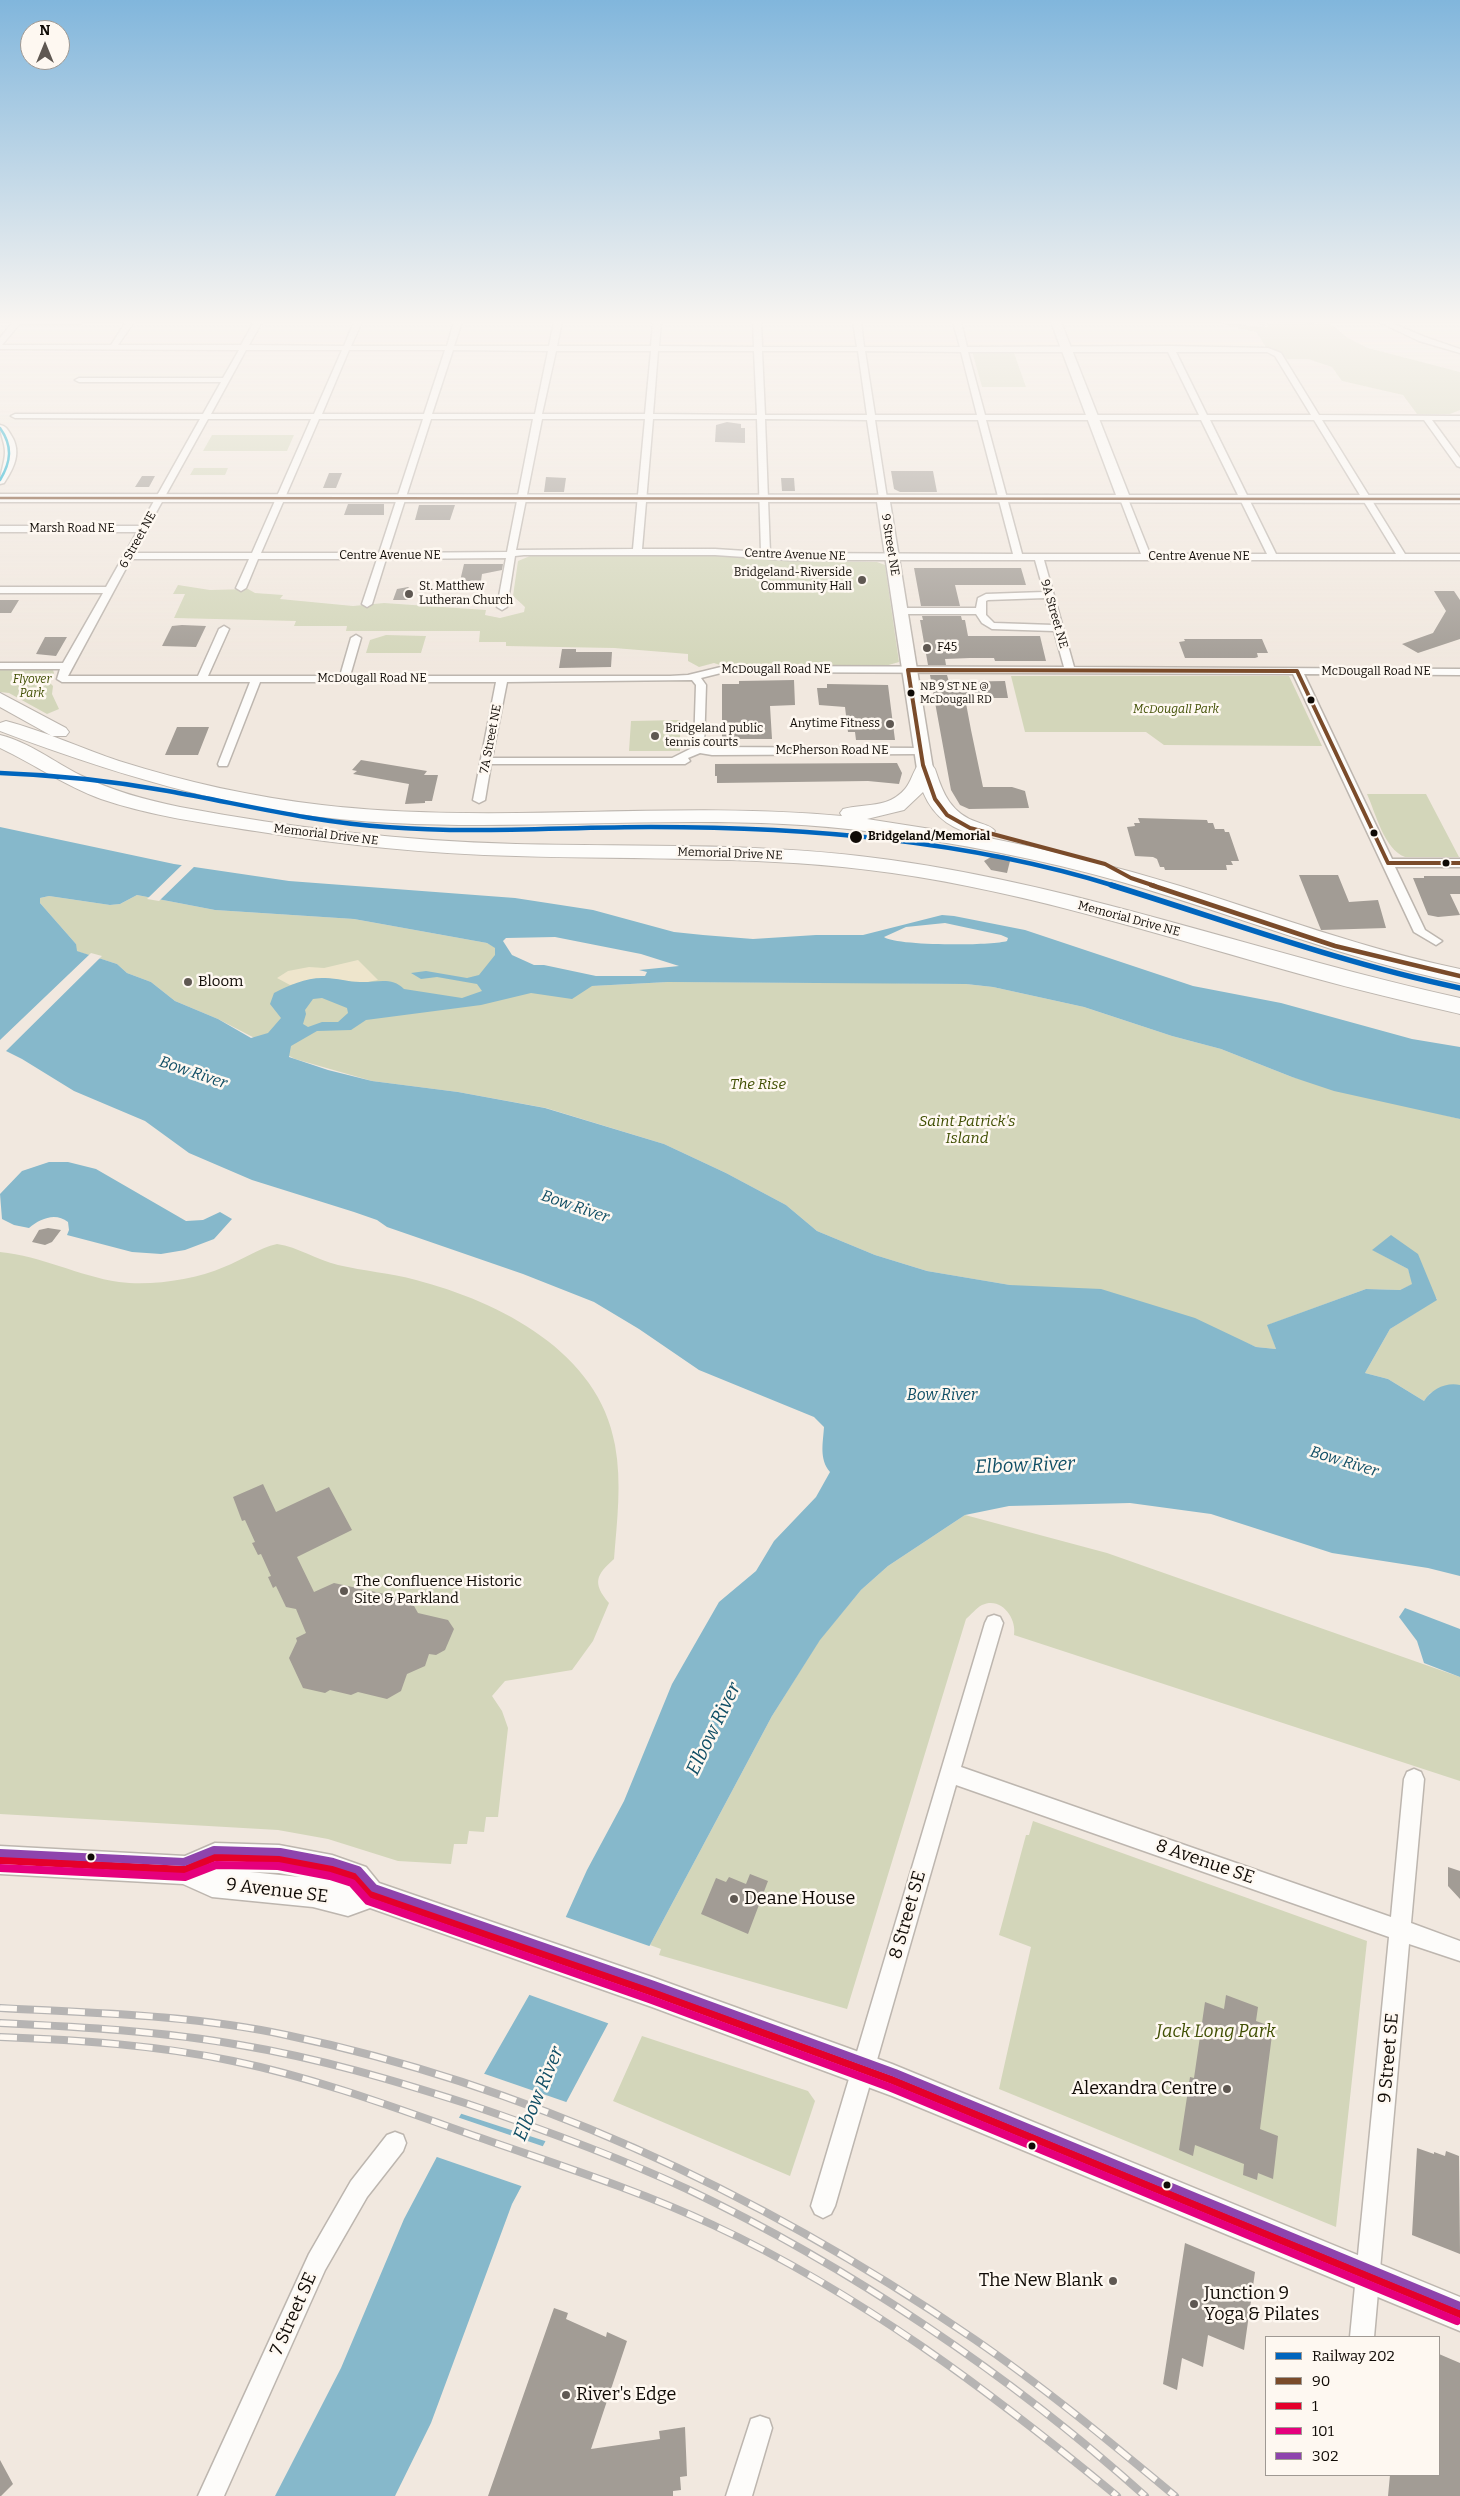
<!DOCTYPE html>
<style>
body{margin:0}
#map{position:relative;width:1460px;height:2496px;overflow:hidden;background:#f1e8df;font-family:Bitter,serif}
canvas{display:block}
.legend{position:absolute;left:1265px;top:2336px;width:175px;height:140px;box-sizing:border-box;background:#fef8f1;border:1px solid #9f9993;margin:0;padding:6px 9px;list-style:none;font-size:15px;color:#100b06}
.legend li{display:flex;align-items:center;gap:10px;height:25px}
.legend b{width:25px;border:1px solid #9f9993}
.north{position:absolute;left:20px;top:20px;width:50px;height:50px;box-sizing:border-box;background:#fef8f1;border:1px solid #9f9993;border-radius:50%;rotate:0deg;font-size:14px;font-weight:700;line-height:20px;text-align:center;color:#100b06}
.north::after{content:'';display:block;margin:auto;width:18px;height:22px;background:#5f5852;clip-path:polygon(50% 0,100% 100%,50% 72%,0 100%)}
</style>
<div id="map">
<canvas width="1460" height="2496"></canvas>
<ul class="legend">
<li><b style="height:6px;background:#0065bd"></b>Railway 202</li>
<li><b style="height:6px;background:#7a4b2a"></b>90</li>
<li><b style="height:6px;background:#e4002b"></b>1</li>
<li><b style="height:6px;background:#e5007d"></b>101</li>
<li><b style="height:6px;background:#8e44ad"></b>302</li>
</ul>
<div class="north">N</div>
</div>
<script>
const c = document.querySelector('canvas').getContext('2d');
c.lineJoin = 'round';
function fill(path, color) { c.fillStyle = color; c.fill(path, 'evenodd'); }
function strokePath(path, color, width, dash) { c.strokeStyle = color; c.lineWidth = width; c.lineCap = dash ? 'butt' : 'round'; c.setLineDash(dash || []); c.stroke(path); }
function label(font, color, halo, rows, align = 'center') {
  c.font = font + ' Bitter,serif'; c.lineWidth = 5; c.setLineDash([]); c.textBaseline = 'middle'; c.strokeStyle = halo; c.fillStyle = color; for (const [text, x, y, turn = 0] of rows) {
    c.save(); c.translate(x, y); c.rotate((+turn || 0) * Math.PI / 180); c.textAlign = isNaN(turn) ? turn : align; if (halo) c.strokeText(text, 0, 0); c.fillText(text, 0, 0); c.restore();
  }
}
const green = new Path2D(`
 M21 322H83L81 326H18Z
 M1264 322 1331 324 1348 338 1368 348 1460 372V410L1450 414H1417L1403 395 1342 381 1332 367 1308 359H1287L1279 351 1266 347 1256 332 1225 325 1226 323 1267 327 1268 324Z
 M1013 350 1026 387H982L972 351Z
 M212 435H294L287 451H203Z
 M194 468H228L225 475H190Z
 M530 556H727L786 561 877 562 885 565 899 662 885 666H723L714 663 699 667 688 661V654L614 648 506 646V642H479L480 631H346L347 626H294L296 621 174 618 185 594H173L178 585 210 590 248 589 255 593 283 595 280 599 353 606 384 603 486 610 485 615 500 618 524 612 525 607 513 596 518 561Z
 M386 635 426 636 421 653H366L370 640Z
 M0 669 53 670 54 673 49 682 53 686 52 694 59 709 47 714 9 693 0 692Z
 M1011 676H1289L1322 746 1164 745 1146 732H1025Z
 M680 720V751H629L631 721Z
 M1367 794H1426L1459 857H1405C1384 849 1376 814 1367 794Z
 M137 895 215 910 354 919 487 943 545 974 592 986 668 982 890 983 966 984 993 987 1084 1007 1172 1036 1221 1049 1292 1077 1460 1119V1385L1430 1393 1424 1401 1388 1379 1365 1373 1390 1329 1437 1299 1391 1236 1373 1250 1408 1269 1413 1284 1400 1290 1366 1289 1268 1325 1276 1349 1256 1347 1230 1336 1010 1285 927 1271 875 1255 817 1231 786 1205 726 1173 664 1144 546 1108 458 1092 372 1081 295 1059 218 1019 175 1001 151 982 127 973 117 964 76 951V944L40 903V898L49 896 110 905 120 904Z
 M277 1244C298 1247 317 1260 338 1265 364 1271 390 1273 416 1280 500 1302 599 1352 615 1445 622 1483 617 1521 614 1559 596 1575 592 1583 609 1603L593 1641 572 1670 505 1681 492 1696 502 1711 508 1728 498 1817H486L484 1832 469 1831 467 1844H454L451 1864 398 1861 328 1839 278 1830 0 1814V1252C42 1256 78 1276 119 1282 151 1286 194 1280 224 1267 242 1260 259 1248 277 1244Z
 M965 1515 1107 1553 1460 1677V1781L1014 1635C1017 1618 1001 1596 982 1605 976 1608 971 1615 966 1619L847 2009 659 1955 661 1949 650 1945 772 1716 820 1639 861 1590 888 1566Z
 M1033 1821 1367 1941 1336 2227 999 2089 1031 1947 999 1935 1026 1835H1029Z
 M642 2036 808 2091 815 2101 790 2176 613 2101Z`);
const sand = new Path2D(`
 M358 960 378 980 362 983 324 978 290 985 277 978 288 971 309 967 324 968Z`);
const water = new Path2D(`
 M0 827 174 864 289 881 515 898 593 910 674 932 703 935 753 939 816 935H863L942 915 954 916 1025 930 1193 986 1281 1003 1412 1039 1460 1047V1119L1334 1091 1292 1077 1221 1049 1172 1036 1084 1007 993 987 966 984 668 982 592 986 572 999 531 993 481 1005 366 1020 351 1030 317 1031 291 1046 289 1057 328 1070 372 1081 458 1092 545 1108 664 1144 726 1173 786 1205 817 1231 875 1255 927 1271 1010 1285 1101 1289 1195 1318 1256 1347 1276 1349 1267 1325 1366 1289 1400 1290 1412 1284 1408 1269 1372 1250 1391 1235 1418 1254 1437 1300 1390 1329 1365 1373 1388 1379 1424 1401C1432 1389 1446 1382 1460 1385V1576L1428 1568 1332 1553 1211 1514 1130 1503 1009 1506 965 1515 888 1566 861 1590 820 1640 772 1716 512 2204 431 2423 395 2496H275L341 2368 404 2219 441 2149 535 1985 587 1870 624 1801 672 1684 719 1602 756 1571 774 1541 816 1497 830 1472C819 1459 823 1443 824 1427L814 1417 699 1370 639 1329 594 1302 523 1274 387 1227 377 1220 354 1212 252 1180 189 1153 145 1121 74 1091 22 1059 0 1048ZM137 895 215 910 354 919 487 943 495 948V955L479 975 467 978 426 971 411 973 421 979 437 977 477 984 482 991 462 998 404 989C391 976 376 983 360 982 349 982 337 978 325 978 308 977 289 985 274 993L270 1004 281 1018 268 1033 251 1038 218 1019 175 1001 151 982 127 973 117 964 77 951 76 944 40 903V898L49 896 110 905 120 904ZM945 923 1001 935 1008 938 1007 941C992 946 895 946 884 937L906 927ZM555 937 641 954 679 966 639 970 647 972 645 976H596L544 965H534L512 955 503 941 506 938ZM322 998 347 1008 348 1013 338 1022H322L308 1027 303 1024 306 1014 305 1010 313 999Z
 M49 1162H68L96 1169 186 1221 203 1220 220 1212 232 1219 214 1239 185 1250 161 1254 132 1252 67 1235 69 1230 68 1222C55 1212 40 1219 29 1228L14 1225 2 1219 0 1194 22 1171Z
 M1405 1608 1460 1629V1677L1424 1663 1417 1641 1399 1617Z`);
const pier = new Path2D(`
 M184 863 197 864 159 901 147 899Z
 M91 953 102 956 4 1053 0 1051V1040Z
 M563 1916 652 1947 610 2024 527 1994Z
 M482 2073 569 2103 548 2142 459 2113Z
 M457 2117 545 2147 524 2187 434 2156Z`);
const building = new Path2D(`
 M727 422 741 424V428H745V443L715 442 716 425Z
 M891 471H933L937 492H900L894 489Z
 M329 473H342L336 488H323Z
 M142 476H155L149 487H135Z
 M546 477 566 478 564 492H544Z
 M781 478H794L795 491H782Z
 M348 504H384V515H344Z
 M419 505H455L450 520H415Z
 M464 564H503L502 570 482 574 481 581H460Z
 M914 568H1021L1026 585H955L960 606H921Z
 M408 587 413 591 410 600H393L397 589Z
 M1434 591H1454L1460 600V639L1418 653 1402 644 1433 633 1446 611Z
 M0 600H19L11 613H0Z
 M922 616H961L962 620H965L968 636H1040L1046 661H995L994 658H970L945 659 946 665H928L920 620H923Z
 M182 625 206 626 196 647 162 646 172 626Z
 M45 637H67L56 656 36 654Z
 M1184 639H1262L1268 653H1257L1258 657 1255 658H1185L1179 642 1185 641Z
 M562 649H576V652H612L611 667 559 668Z
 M930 675H947L949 682 1005 681 1008 698H965L971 730 983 787H1012L1025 791 1029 808 969 809 960 805 951 790Z
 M794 680 795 705 770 706 772 739H722V684H739V681Z
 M827 684 888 685 895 740H856L855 732H848L845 707 819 705 817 688H827Z
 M177 727H209L198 755H165Z
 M361 760 427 771 424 775H438L432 801H425V803L405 804 409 784 353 774 357 771 352 770Z
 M897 763 902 773 899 784 868 781 717 783V776H715V764Z
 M1138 818 1207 820 1208 823H1213L1215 829H1224L1225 832H1229L1239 861H1231L1233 865H1226L1227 870H1165L1164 867H1160L1157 859 1153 857 1135 856 1127 827 1135 826 1134 823H1140Z
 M996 854 1011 857 1007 873 991 870 984 861Z
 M1299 875H1338L1349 902 1378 900 1386 928 1321 930Z
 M1424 876H1460V894H1450L1460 915 1438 917 1428 915 1413 878H1424Z
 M48 1228 61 1230 52 1242 45 1245 32 1242 39 1230Z
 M263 1484 276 1512 329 1487 352 1530 297 1557 314 1592 334 1583 399 1597 401 1602 414 1606 418 1613 448 1620 454 1629 445 1650 436 1655 429 1654 425 1666 407 1674 401 1691 387 1699 358 1692 351 1695 330 1690 325 1693 303 1688 289 1658 297 1641 296 1638 306 1633 296 1609 286 1607 276 1586 273 1588 268 1577 271 1576 261 1554 258 1555 252 1543 255 1542 245 1520 242 1521 233 1497Z
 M1448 1867 1460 1871V1899L1448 1886Z
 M750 1874 768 1881 748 1934 701 1914 716 1878 726 1882 729 1877 746 1884Z
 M1226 1995 1258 2007 1256 2021 1273 2027 1260 2129 1278 2136 1273 2179 1258 2173 1257 2180 1243 2175 1244 2164 1195 2145 1193 2156 1179 2150 1190 2077 1194 2078 1205 2002 1224 2009Z
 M1417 2148 1434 2154V2152L1445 2156 1446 2151 1459 2156 1460 2254 1412 2235Z
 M1185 2243 1255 2272 1244 2350 1208 2335 1203 2367 1182 2358 1177 2390 1163 2384Z
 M554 2308 568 2313 566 2319 606 2337 607 2332 627 2341 591 2449 660 2439 659 2431 685 2427 687 2476 680 2477 681 2490 673 2491V2496H488Z
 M1439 2354 1460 2363V2496H1388L1390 2475H1439Z
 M0 2460 13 2484 1 2496H0Z`);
const street = new Path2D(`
 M13 322H21L2 345H111L126 322H134L118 345H241L254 322H262L249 345 344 346 354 322H362L351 346H447L454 322H462L454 346H549L554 322H562L557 346H651L653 322H661L659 346 754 347 753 322H761L762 347H857L853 322H861L864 347H960L953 322H961L967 347 1170 346 1268 348 1281 353 1319 415 1460 416V420H1432L1460 458V467L1457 466 1424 420H1322L1405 554H1460V560H1044L1074 667 1460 669V675L1304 674 1392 859H1460V867H1395L1425 930 1442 941 1436 945 1414 932 1293 674 725 672 701 678 706 685 704 747 922 748 927 751 922 754 712 755 700 753 688 758 690 761 685 764H491L485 800 479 803 473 800 496 682H260L228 764 227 766H219L218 764 250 682H62L57 679 60 669H0V663H63L103 593H0V587H106L137 532H0V526H140L200 419 15 418 11 416 15 414H203L221 382H79L75 380 79 378H223L239 350 0 349V338ZM246 350H342L314 414H211ZM349 350H445L424 414H322ZM453 350 548 351 535 414H432ZM556 351H651L645 414H542ZM658 351H754L757 415 653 414ZM762 351H858L867 415H765ZM865 351 961 352 977 415H875ZM968 352H1168L1199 415H985ZM1176 352H1267L1275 356 1311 415H1207ZM208 419H311L252 553H134L149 529 148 527ZM319 419H423L379 553H261ZM431 419H533L507 552 388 553ZM542 419H645L633 549 516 550ZM653 419H757L761 552 715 549H642ZM765 419 867 420 879 498 883 501 887 498 875 420H978L1013 554 770 553ZM986 420H1201L1267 554H1150L1128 499 1124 496 1120 499 1141 554H1022ZM1210 420H1314L1396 554H1276ZM524 555H715L789 560H1035L1044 592 986 594 978 598 976 608H900L895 611 900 614H976L982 623 992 629 1054 631 1064 667 725 666 688 675 670 676H350L361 638 356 635 351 638 340 676H208L229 629 224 626 219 629 198 676H68L131 559H249L236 588 241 591 246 588 258 559H377L362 604 367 607 372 604 386 559 506 558 497 607 502 610 507 607 515 556ZM1045 598 1053 625 994 623 986 615V601L988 600ZM692 680 696 685 694 747 672 758H492L507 682Z
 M1223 322H1250L1263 325 1259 327Z
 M1379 322H1389L1425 337 1460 349V353L1419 341Z
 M994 1615 1000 1617 1003 1623 961 1767 1391 1917 1404 1779 1407 1772 1414 1769 1421 1772 1424 1779 1411 1923 1460 1941V1961L1409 1944 1374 2337H1350L1389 1937 956 1785 835 2206 831 2214 823 2218 815 2214 811 2206 985 1623 988 1617Z
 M395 2132 403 2135 406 2143 403 2151 367 2197 325 2270 224 2496H198L309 2254 351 2181 387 2135Z
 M760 2416 769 2419 772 2428 752 2496H726L751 2419Z`);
const secondary = new Path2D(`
 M1051 322H1061L1129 495H1460V503L890 502 933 769 925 774 917 769 877 502H0V494L1116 495Z
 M0 425C6 426 8 430 11 435 22 452 14 468 4 483L0 484C0 472 5 463 5 452 5 442 0 435 0 425Z
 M215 1843 279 1845 332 1855 366 1867 379 1883 652 1977 892 2064 1460 2297V2331L892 2096 652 2007 370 1908 348 1916 313 1907 212 1897 183 1884 0 1874V1846L185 1856ZM250 1872 279 1873 300 1877Z`);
const highway = new Path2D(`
 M0 693 66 728 69 732 66 736H52L0 707Z
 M6 721C44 731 81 748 119 761 185 782 253 797 322 805 495 825 669 800 842 816L840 813 843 809C865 803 888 809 905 789 911 782 913 772 918 765L925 763 932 765 935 769C943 794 951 813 977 822 984 825 990 825 995 831L991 835 984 837C1050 850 1115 866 1180 886 1273 915 1364 949 1460 969V983C1344 959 1236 915 1122 882 1041 859 957 843 873 832 714 811 552 831 393 823 256 817 127 779 0 731V723ZM923 792C935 820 954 830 982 837L867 819 904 810Z
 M0 735C29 742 54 762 80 775 112 791 146 800 180 807 291 828 404 841 516 844 641 847 767 842 891 860 1085 887 1269 956 1460 998V1014C1409 1002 1357 990 1307 976 1169 938 1033 893 892 873 767 855 641 860 516 856 429 854 342 845 255 831 203 823 151 816 101 799 65 786 34 764 0 748Z`);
const rail = new Path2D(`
 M0 2008C95 2013 192 2015 286 2035 535 2087 765 2196 974 2339 1044 2387 1110 2442 1175 2496
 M0 2023C81 2027 161 2031 240 2045 318 2058 393 2080 468 2104 542 2129 616 2156 687 2189 847 2265 1013 2377 1145 2496
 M0 2037C78 2040 157 2045 233 2061 316 2078 396 2108 475 2136 555 2164 636 2189 713 2225 861 2294 991 2392 1117 2496`);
const bus1Far2 = new Path2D(`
 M0 498 1460 499`);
const bus1Far1 = new Path2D(`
 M1388 863H1460
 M1155 886 1131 878 1105 864 970 828 947 815 935 799 923 765 908 670 1297 671 1388 863`);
const bus1 = new Path2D(`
 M1151 885 1335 946 1460 976`);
const bus2 = new Path2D(`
 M0 1860 185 1870 215 1857 279 1859 332 1869 356 1877 370 1894 652 1992 892 2080 1460 2314`);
const bus3 = new Path2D(`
 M0 1868 185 1877 216 1865 278 1866 330 1876 352 1883 368 1901 649 1999 889 2087 1457 2321`);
const bus4 = new Path2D(`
 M0 1853 184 1862 214 1850 280 1852 333 1862 358 1870 374 1888 654 1985 895 2073 1460 2306`);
const bus5 = new Path2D(`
 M0 428C13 446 11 462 0 480`);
const rail1Far1 = new Path2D(`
 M0 773C57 775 113 781 168 791 241 804 312 822 386 827 474 834 563 827 651 827 806 827 967 840 1115 886`);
const rail1 = new Path2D(`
 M1111 885C1228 921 1340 963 1460 988`);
const markers = [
 [862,580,5,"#5f5852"],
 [409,594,5,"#5f5852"],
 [927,648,5,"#5f5852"],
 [911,693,4.5,"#100b06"],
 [1311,700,4.5,"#100b06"],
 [890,724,5,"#5f5852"],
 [655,736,5,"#5f5852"],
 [1374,833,4.5,"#100b06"],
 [856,837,7,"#100b06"],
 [1446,863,4.5,"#100b06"],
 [188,982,5,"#5f5852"],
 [344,1591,5,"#5f5852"],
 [91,1857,4.5,"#100b06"],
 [734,1899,5,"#5f5852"],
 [1227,2089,5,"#5f5852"],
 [1032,2146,4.5,"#100b06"],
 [1167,2185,4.5,"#100b06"],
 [1113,2281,5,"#5f5852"],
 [1194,2304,5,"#5f5852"],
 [566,2395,5,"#5f5852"]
];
const farBusnames = [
 ["NB 9 ST NE @",920,687],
 ["McDougall RD",920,700]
];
const farStreetnames = [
 ["Marsh Road NE",72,529],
 ["6 Street NE",138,540,-61],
 ["9 Street NE",890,545,81],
 ["Centre Avenue NE",795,555,2],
 ["Centre Avenue NE",390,556],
 ["Centre Avenue NE",1199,557],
 ["9A Street NE",1054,614,74],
 ["McDougall Road NE",776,670],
 ["McDougall Road NE",1376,672],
 ["McDougall Road NE",372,679],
 ["7A Street NE",491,739,-79],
 ["McPherson Road NE",832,751],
 ["Memorial Drive NE",326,835,7],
 ["Memorial Drive NE",730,854,2],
 ["Memorial Drive NE",1129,919,15]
];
const farPoinames = [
 ["Bridgeland-Riverside",852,573,"right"],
 ["Community Hall",852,587,"right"],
 ["St. Matthew",419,587],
 ["Lutheran Church",419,601],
 ["F45",937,648],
 ["Anytime Fitness",880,724,"right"],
 ["Bridgeland public",665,729],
 ["tennis courts",665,743]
];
const farParknames = [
 ["Flyover",32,680],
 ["Park",32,694],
 ["McDougall Park",1176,710]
];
const farStopnames = [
 ["Bridgeland/Memorial",868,837]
];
const poiNames = [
 ["Bloom",198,982],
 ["The Confluence Historic",354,1582],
 ["Site & Parkland",354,1599]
];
const parkNames = [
 ["The Rise",758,1085],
 ["Saint Patrick's",967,1122],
 ["Island",967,1139]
];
const waterNames = [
 ["Bow River",193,1073,19],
 ["Bow River",575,1207,19],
 ["Bow River",942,1396],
 ["Bow River",1344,1462,17]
];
const nearStreetnames = [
 ["8 Avenue SE",1205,1862,19],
 ["9 Avenue SE",277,1891,7],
 ["8 Street SE",908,1915,-74],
 ["9 Street SE",1389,2058,-85],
 ["7 Street SE",294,2314,-66]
];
const nearPoinames = [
 ["Deane House",744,1899],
 ["Alexandra Centre",1217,2089,"right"],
 ["The New Blank",1103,2281,"right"],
 ["Junction 9",1204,2294],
 ["Yoga & Pilates",1204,2315],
 ["River's Edge",576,2395]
];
const nearParknames = [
 ["Jack Long Park",1216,2032]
];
const nearWaternames = [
 ["Elbow River",1025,1466,-2],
 ["Elbow River",714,1729,-64],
 ["Elbow River",539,2094,-67]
];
fill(green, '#d3d6ba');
fill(sand, '#eee5cc');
fill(water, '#86b8cb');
fill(pier, '#f1e8df');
fill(building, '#a29c95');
strokePath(street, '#bdb6af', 3);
strokePath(secondary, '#bdb6af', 3);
strokePath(highway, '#bdb6af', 2);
fill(street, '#fdfcfa');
fill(secondary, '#fdfcfa');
fill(highway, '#fdfcfa');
strokePath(rail, '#b6b4b3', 8);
strokePath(rail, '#fef8f1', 5.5, [17]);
strokePath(bus1Far2, '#7a4b2a', 2.5);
strokePath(bus1Far1, '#7a4b2a', 4);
strokePath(bus1, '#7a4b2a', 4.5);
strokePath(bus2, '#e4002b', 8);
strokePath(bus3, '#e5007d', 8);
strokePath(bus4, '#8e44ad', 8);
strokePath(bus5, '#00a9ce', 2.5);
strokePath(rail1Far1, '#0065bd', 4.5);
strokePath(rail1, '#0065bd', 5.5);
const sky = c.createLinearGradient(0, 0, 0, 671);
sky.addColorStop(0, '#81b6dc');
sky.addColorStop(0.48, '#f9f5f1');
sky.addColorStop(1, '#f9f5f100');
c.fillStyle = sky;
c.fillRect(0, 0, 1460, 671);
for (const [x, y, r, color] of markers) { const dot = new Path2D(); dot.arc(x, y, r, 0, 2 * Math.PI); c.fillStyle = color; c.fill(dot); strokePath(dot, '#fef8f1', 2); }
label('11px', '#100b06', '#fef8f1', farBusnames, 'left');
label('12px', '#100b06', '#fef8f1', farStreetnames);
label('12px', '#100b06', '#fef8f1', farPoinames, 'left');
label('italic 12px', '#404f03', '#fef8f1', farParknames);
label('bold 12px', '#100b06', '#fef8f1', farStopnames, 'left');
label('15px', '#100b06', '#fef8f1', poiNames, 'left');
label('italic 15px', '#404f03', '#fef8f1', parkNames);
label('italic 16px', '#104e65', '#fef8f1', waterNames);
label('18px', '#100b06', '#fef8f1', nearStreetnames);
label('18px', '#100b06', '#fef8f1', nearPoinames, 'left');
label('italic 18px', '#404f03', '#fef8f1', nearParknames);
label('italic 19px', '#104e65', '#fef8f1', nearWaternames);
</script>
